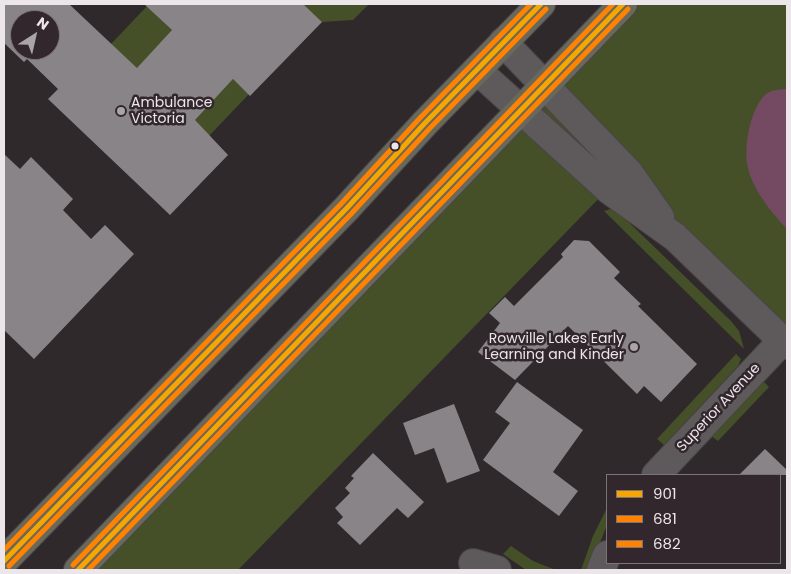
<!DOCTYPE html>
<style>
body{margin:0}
#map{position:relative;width:791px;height:574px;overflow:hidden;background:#2f292c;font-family:Poppins,sans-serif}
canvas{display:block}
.frame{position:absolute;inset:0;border:5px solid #ece5e9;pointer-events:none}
.legend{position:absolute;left:606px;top:474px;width:175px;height:90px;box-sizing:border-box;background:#31272c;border:1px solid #7c7378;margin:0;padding:6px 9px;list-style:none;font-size:15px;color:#ece5e9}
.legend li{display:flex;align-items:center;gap:10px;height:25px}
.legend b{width:25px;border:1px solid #7c7378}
.north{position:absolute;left:10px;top:10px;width:50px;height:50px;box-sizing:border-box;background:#31272c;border:1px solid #7c7378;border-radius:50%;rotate:35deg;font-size:14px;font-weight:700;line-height:20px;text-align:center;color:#ece5e9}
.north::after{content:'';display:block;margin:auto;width:18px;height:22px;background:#aaa3a7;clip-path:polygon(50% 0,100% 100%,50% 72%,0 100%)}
</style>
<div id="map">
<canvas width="791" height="574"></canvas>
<div class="frame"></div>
<ul class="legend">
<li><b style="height:6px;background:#f7a600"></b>901</li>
<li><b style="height:6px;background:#ff8200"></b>681</li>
<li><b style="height:6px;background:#ff8200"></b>682</li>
</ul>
<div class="north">N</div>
</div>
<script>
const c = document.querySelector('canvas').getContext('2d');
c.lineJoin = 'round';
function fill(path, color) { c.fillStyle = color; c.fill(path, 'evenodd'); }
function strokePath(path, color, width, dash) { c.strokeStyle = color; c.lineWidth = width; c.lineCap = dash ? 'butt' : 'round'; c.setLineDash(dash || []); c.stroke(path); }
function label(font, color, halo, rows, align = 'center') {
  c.font = font + ' Poppins,sans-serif'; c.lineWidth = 5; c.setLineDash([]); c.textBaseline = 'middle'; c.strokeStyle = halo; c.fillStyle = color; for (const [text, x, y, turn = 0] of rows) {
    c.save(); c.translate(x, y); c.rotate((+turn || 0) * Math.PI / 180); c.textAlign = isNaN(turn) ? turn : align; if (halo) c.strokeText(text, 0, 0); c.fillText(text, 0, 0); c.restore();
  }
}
const green = new Path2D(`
 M149 4H162L154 13 172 30 217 96 233 79 249 94 209 136 111 44Z
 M302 4H369L353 20 322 22Z
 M623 4H787V345L608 189 238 570H79Z
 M614 208 731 321 739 331 744 349 604 211Z
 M736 354 741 359 738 366 664 445 657 439Z
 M763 381 769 387 718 441 711 436Z
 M607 508V525L589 570H581L593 536Z
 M511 546 533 561 556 570H526L503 554Z`);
const water = new Path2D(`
 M787 89V229C772 213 753 190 748 168 743 149 750 109 765 95 772 89 779 90 787 89Z`);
const building = new Path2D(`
 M4 4H69L137 68 172 30 144 4H303L322 22 250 96 233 79 195 120 228 155 170 215 48 99 58 89 27 59 24 62 4 43ZM20 20H50V50H20Z
 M4 154 20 169 31 157 73 199 63 210 91 239 105 225 134 254 34 359 4 330Z
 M574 240 589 241 620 272 614 278 641 304 638 306 697 364 661 402 644 386 637 394 568 326 515 380 478 352 500 323 489 313 505 297 514 306 563 257 561 254Z
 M517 382 583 430 553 472 578 491 559 516 483 460 510 423 495 412Z
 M454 404 480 471 447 483 434 448 415 455 403 423Z
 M765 449 787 470V475H739Z
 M373 453 424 502 408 518 397 508 360 545 337 523 343 517 335 508 350 493 345 488 354 478 351 476Z`);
const minor = new Path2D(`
 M503 42 629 173 660 217
 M477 70 608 189 675 237 787 345
 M656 475 783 340
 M473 563 497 570
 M601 570 607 555`);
const highway = new Path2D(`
 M4 561 346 209 425 123 541 4
 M78 570 623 4`);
const bus1 = new Path2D(`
 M4 561 346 209 425 123 541 4
 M78 570 623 4`);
const bus2 = new Path2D(`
 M9 566 351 214 430 128 546 9
 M88 570 628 9`);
const bus3 = new Path2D(`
 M4 550 341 204 420 118 531 4
 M73 565 613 4`);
const markers = [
 [121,111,5,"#aaa3a7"],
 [395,146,4.5,"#ece5e9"],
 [634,347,5,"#aaa3a7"]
];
const poiNames = [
 ["Ambulance",131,103],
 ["Victoria",131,119],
 ["Rowville Lakes Early",624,339,"right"],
 ["Learning and Kinder",624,355,"right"]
];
const streetNames = [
 ["Superior Avenue",719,408,-47]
];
fill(green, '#455029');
fill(water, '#744962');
fill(building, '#898487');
strokePath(minor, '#4a4547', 30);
strokePath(highway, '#4a4547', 30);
strokePath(minor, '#5e5a5c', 28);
strokePath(highway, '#68695c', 28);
strokePath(bus1, '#f7a600', 5);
strokePath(bus2, '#ff8200', 5);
strokePath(bus3, '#ff8200', 5);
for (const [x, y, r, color] of markers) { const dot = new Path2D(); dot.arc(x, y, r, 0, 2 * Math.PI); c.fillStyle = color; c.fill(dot); strokePath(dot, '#31272c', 2); }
label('14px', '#ece5e9', '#31272c', poiNames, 'left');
label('14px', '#ece5e9', '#31272c', streetNames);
</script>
